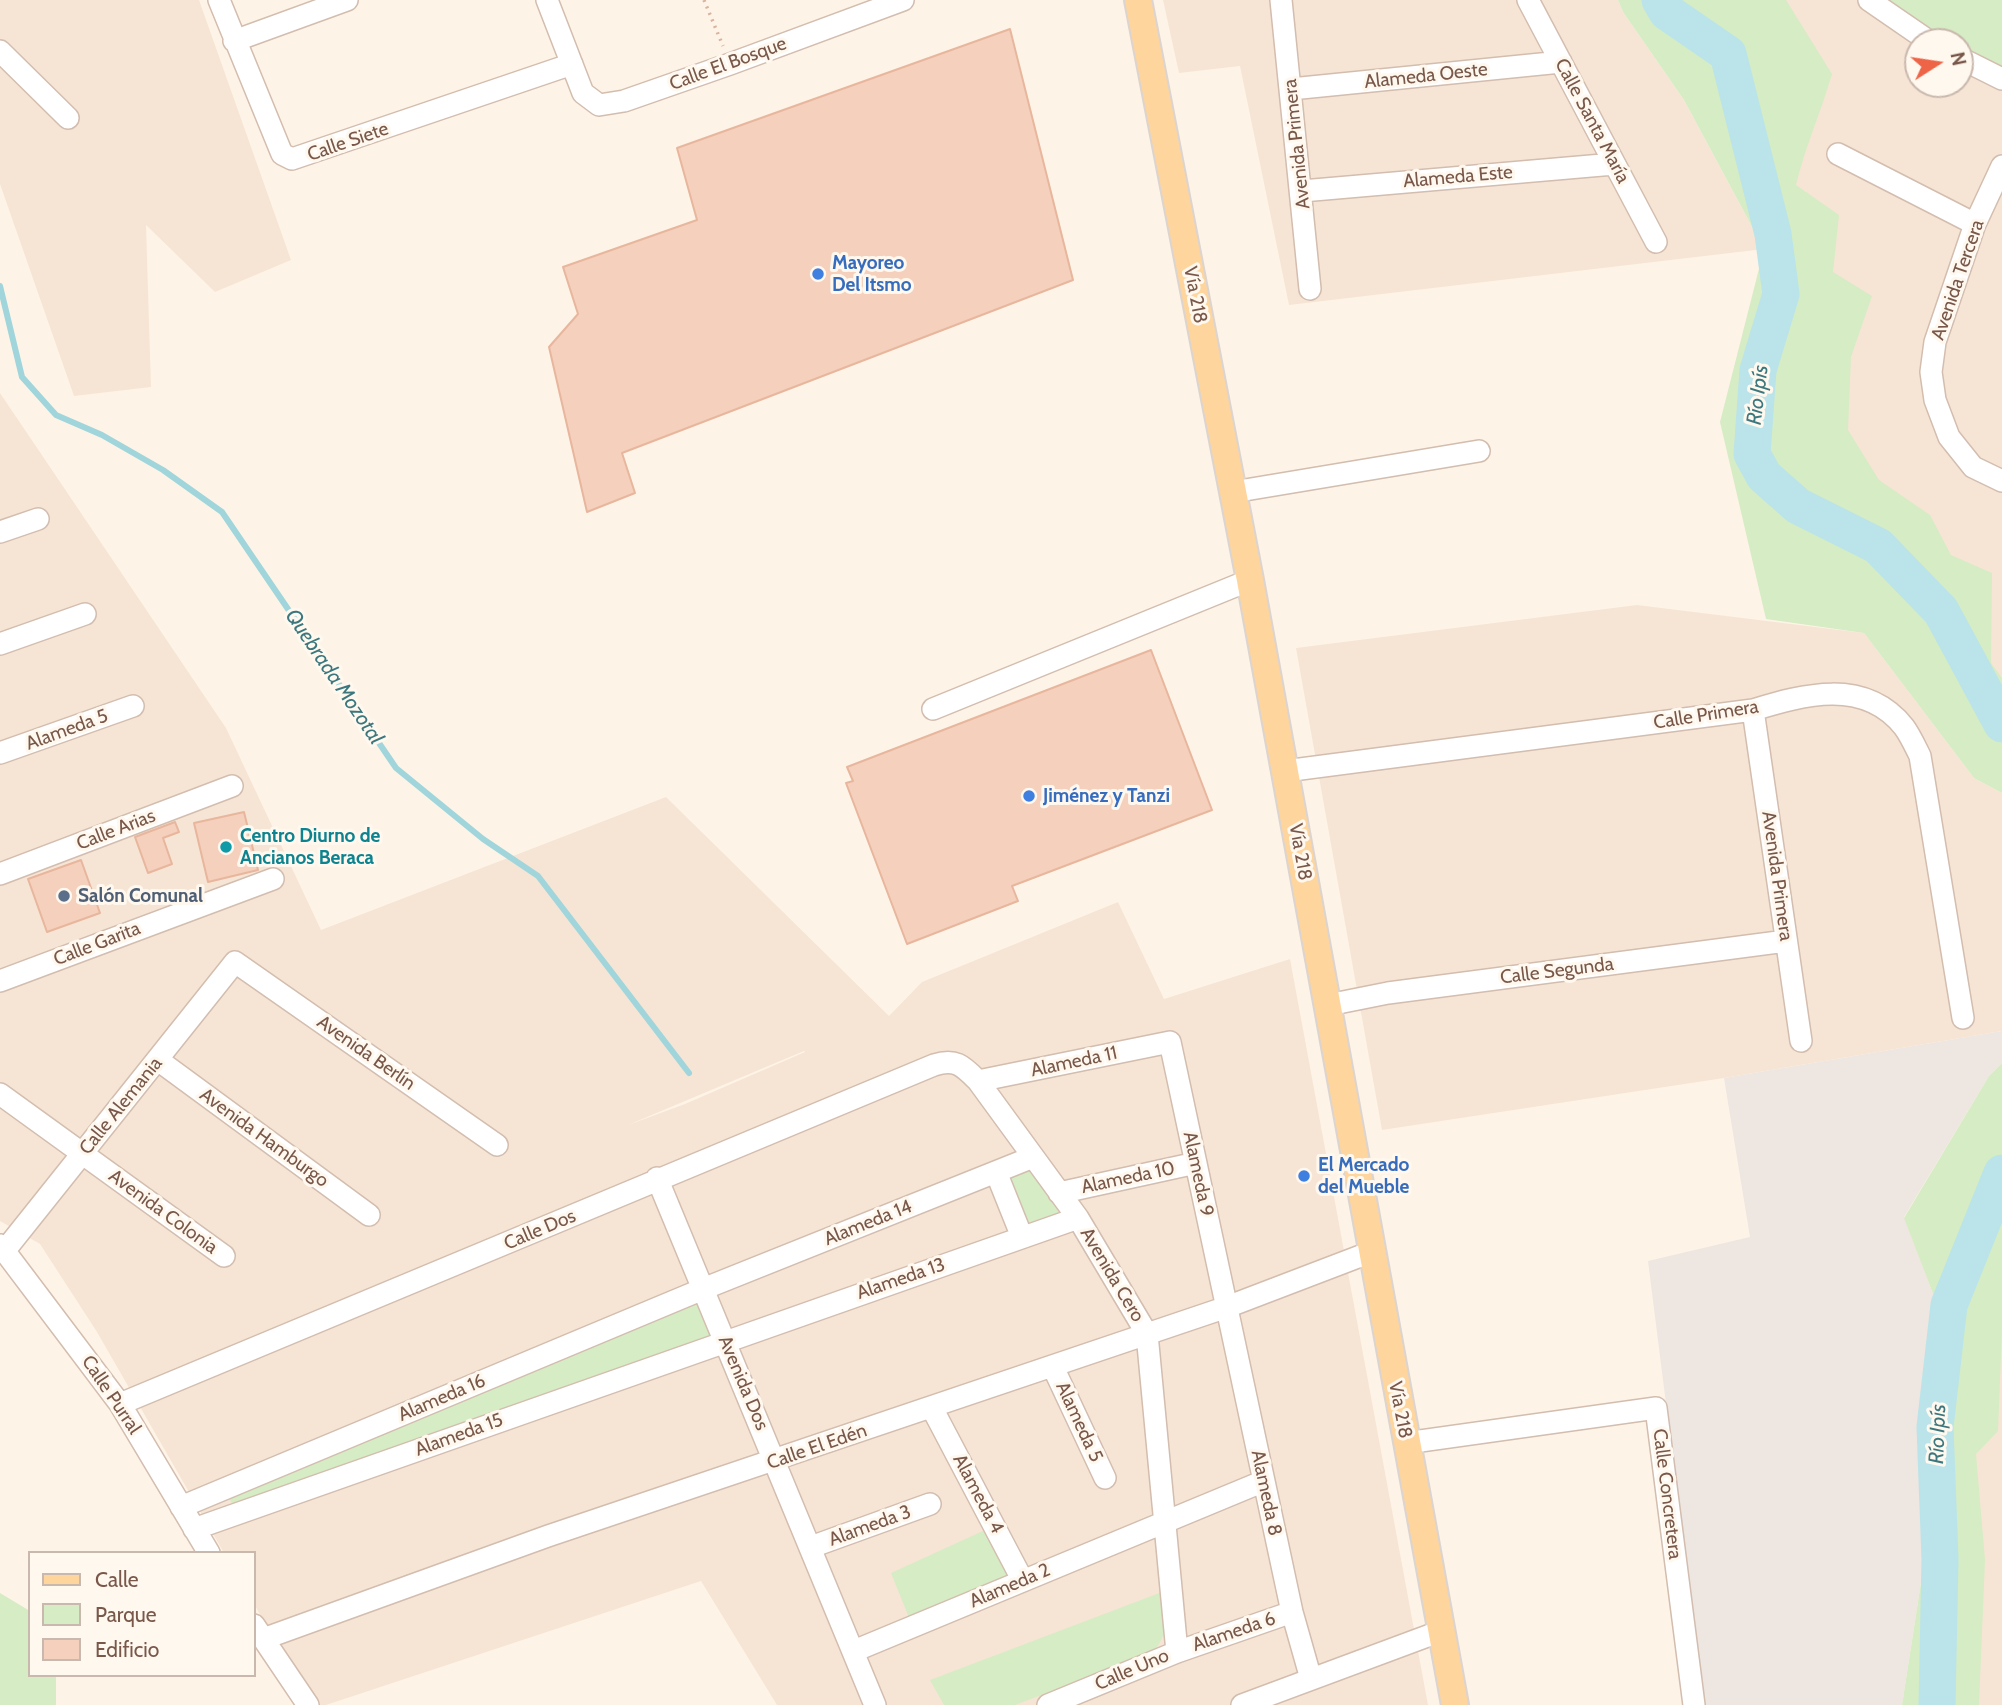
<!DOCTYPE html>
<meta charset="utf-8">
<style>
body{margin:0}
#map{position:relative;width:2002px;height:1705px;overflow:hidden;background:#fdf4e7;font-family:Cabin,sans-serif}
canvas{display:block}
.legend{position:absolute;left:28px;top:1551px;width:228px;height:126px;box-sizing:border-box;background:#fff8ef;border:2px solid #c9b8ad;margin:0;padding:9px 12px;list-style:none;font-size:21px;color:#79584a}
.legend li{display:flex;align-items:center;gap:14px;height:35px}
.legend b{width:35px;border:2px solid #c9b8ad}
.north{position:absolute;left:1904px;top:28px;width:70px;height:70px;box-sizing:border-box;background:#fff8ef;border:2px solid #c9b8ad;border-radius:50%;rotate:78deg;font-size:19px;font-weight:700;line-height:28px;text-align:center;color:#79584a}
.north::after{content:'';display:block;margin:auto;width:24px;height:32px;background:#ed6447;clip-path:polygon(50% 0,100% 100%,50% 72%,0 100%)}
</style>
<div id="map">
<canvas width="2002" height="1705"></canvas>
<ul class="legend">
<li><b style="height:9px;background:#fed59d"></b>Calle</li>
<li><b style="height:19px;background:#d6ecc4"></b>Parque</li>
<li><b style="height:19px;background:#f4d0bd"></b>Edificio</li>
</ul>
<div class="north">N</div>
</div>
<script>
const c = document.querySelector('canvas').getContext('2d');
c.lineJoin = 'round';
function fill(path, color) { c.fillStyle = color; c.fill(path, 'evenodd'); }
function strokePath(path, color, width, dash) { c.strokeStyle = color; c.lineWidth = width; c.lineCap = dash ? 'butt' : 'round'; c.setLineDash(dash || []); c.stroke(path); }
function label(font, color, halo, rows, align = 'center') {
  c.font = font + ' Cabin,sans-serif'; c.lineWidth = 6; c.setLineDash([]); c.textBaseline = 'middle'; c.strokeStyle = halo; c.fillStyle = color; for (const [text, x, y, turn = 0] of rows) {
    c.save(); c.translate(x, y); c.rotate((+turn || 0) * Math.PI / 180); c.textAlign = isNaN(turn) ? turn : align; if (halo) c.strokeText(text, 0, 0); c.fillText(text, 0, 0); c.restore();
  }
}
const residential = new Path2D(`
 M0 0H199L291 260 215 292 146 225 151 387 74 396 0 184Z
 M1163 0H1618L1623 12 1684 100 1764 249 1289 305 1240 66 1179 73Z
 M1699 0H2002V689L1894 547 1792 301ZM1918 42H1960V84H1918Z
 M0 393 226 728 321 930 666 797 889 1016 922 982 1118 902 1164 999 1290 959 1428 1705H777L701 1581 326 1705H312L254 1604V1553H224L97 1332 40 1244 0 1221ZM805 1052 685 1104 628 1125 804 1051Z
 M1637 605 1864 633 1974 778 2002 793V1031L1724 1078 1382 1130 1296 648Z
 M2002 1323V1705H1969V1502L1991 1324Z`);
const industrial = new Path2D(`
 M2002 1031V1063L1989 1076 1904 1217 1935 1299 1922 1419 1924 1563 1902 1705H1704L1648 1261 1750 1237 1724 1078Z`);
const green = new Path2D(`
 M1618 0H1786L1832 74C1821 112 1805 147 1796 185L1839 215 1833 272 1872 296 1851 357 1848 430 1879 480 1930 515 1951 555 1992 573 1991 663 2002 678V793L1974 778 1864 633 1766 619 1720 422 1764 249 1684 100 1623 12Z
 M1889 0H2002V66L1960 45V42L1928 30Z
 M2002 1063V1329L1998 1431 1976 1454 1985 1560 1979 1705H1902L1924 1563 1922 1419 1935 1299 1904 1218 1989 1076Z
 M1031 1164 1069 1217 1025 1233 1000 1175Z
 M698 1297 715 1336 235 1508 227 1495Z
 M985 1530 1012 1579 910 1620 891 1573Z
 M1162 1592C1164 1617 1171 1637 1150 1654L1015 1705H944L930 1680Z
 M0 1593 30 1611V1675H56V1705H0Z`);
const stream = new Path2D(`
 M0 286 22 377 56 415 102 435 163 470 222 512 396 768 483 839 538 876 689 1073`);
const river = new Path2D(`
 M1660 0 1667 12 1728 54 1773 234 1781 294 1758 370 1752 454 1764 476 1798 506 1878 546 1941 611 2002 724
 M1937 1705 1940 1559 1935 1427 1949 1305 2002 1173`);
const building = new Path2D(`
 M1010 29 1073 280 622 453 635 493 587 512 549 347 578 314 563 267 697 220 677 148Z
 M1151 650 1212 810 1012 886 1018 901 907 944 846 783 853 781 847 767Z
 M244 812 258 870 208 882 194 823Z
 M175 822 179 832 163 838 172 864 148 873 135 837Z
 M81 860 100 913 47 932 28 879Z`);
const path = new Path2D(`
 M704 0 723 46`);
const minor = new Path2D(`
 M219 0 282 154 292 159 572 64
 M547 0 583 93 599 105 624 101 730 64 903 0
 M1281 0 1310 289
 M1528 0 1656 242
 M1869 0 1930 42
 M234 41 347 0
 M0 51 68 118
 M1960 58 2002 79
 M1291 89 1561 62
 M1838 154 1975 224
 M2002 166 1975 224 1935 342 1931 372 1935 400 1949 437 1973 467 2002 481
 M1302 191 1614 164
 M1233 492 1479 451
 M0 532 38 519
 M0 644 85 614
 M933 709 1250 580
 M1753 710 1801 1041
 M0 753 133 706
 M1285 771 1753 710C1803 695 1864 677 1904 727 1910 735 1915 746 1920 756L1963 1018
 M0 874 232 786
 M0 981 273 879
 M1328 1005 1388 993 1786 941
 M158 1060 369 1215
 M978 1081 1170 1042 1292 1612 1311 1679
 M0 1094 224 1256
 M996 1172 1022 1237
 M657 1178 875 1705
 M1059 1193 1196 1163
 M0 1245 120 1404 209 1553
 M6 1249 235 962 497 1145
 M1053 1367 1105 1478
 M120 1404 934 1065C956 1058 963 1066 978 1081L1078 1218 1147 1334 1177 1652
 M932 1408 1023 1581
 M1406 1443 1656 1408 1694 1705
 M181 1507 703 1289 1033 1157
 M194 1529 1078 1218
 M811 1547 930 1504
 M254 1625 308 1705
 M263 1639 548 1536 1227 1307 1371 1252
 M854 1651 1264 1481
 M1048 1705 1177 1652 1292 1612
 M1242 1705 1441 1631`);
const major = new Path2D(`
 M1138 0 1250 580 1455 1705`);
const markers = [
 [818,274,7,"#3f7fe0"],
 [1029,796,7,"#3f7fe0"],
 [226,847,7,"#0f9aa8"],
 [64,896,7,"#5c6f8a"],
 [1304,1176,7,"#3f7fe0"]
];
const streetNames = [
 ["Calle El Bosque",728,64,-20],
 ["Alameda Oeste",1426,76,-6],
 ["Calle Santa María",1592,121,62],
 ["Calle Siete",348,142,-19],
 ["Avenida Primera",1297,144,-96],
 ["Alameda Este",1458,177,-5],
 ["Avenida Tercera",1958,280,-71],
 ["Vía 218",1195,295,79],
 ["Calle Primera",1706,715,-9],
 ["Alameda 5",67,730,-20],
 ["Calle Arias",116,830,-21],
 ["Vía 218",1300,852,80],
 ["Avenida Primera",1777,876,82],
 ["Calle Garita",97,944,-21],
 ["Calle Segunda",1557,971,-7],
 ["Avenida Berlín",366,1053,35],
 ["Alameda 11",1074,1062,-12],
 ["Calle Alemania",121,1106,-51],
 ["Avenida Hamburgo",264,1138,36],
 ["Alameda 9",1198,1174,78],
 ["Alameda 10",1128,1178,-12],
 ["Avenida Colonia",163,1212,36],
 ["Alameda 14",868,1223,-22],
 ["Calle Dos",540,1230,-23],
 ["Avenida Cero",1112,1275,59],
 ["Alameda 13",901,1279,-19],
 ["Avenida Dos",743,1383,67],
 ["Calle Purral",111,1395,56],
 ["Alameda 16",442,1398,-23],
 ["Vía 218",1400,1410,79],
 ["Alameda 5",1079,1422,65],
 ["Alameda 15",459,1435,-20],
 ["Calle El Edén",817,1447,-19],
 ["Alameda 8",1266,1493,78],
 ["Alameda 4",978,1494,62],
 ["Calle Concretera",1667,1494,83],
 ["Alameda 3",870,1526,-20],
 ["Alameda 2",1010,1586,-23],
 ["Alameda 6",1234,1632,-19],
 ["Calle Uno",1132,1670,-23]
];
const shopNames = [
 ["Mayoreo",832,263],
 ["Del Itsmo",832,285],
 ["Jiménez y Tanzi",1043,796],
 ["El Mercado",1318,1165],
 ["del Mueble",1318,1187]
];
const cultureNames = [
 ["Centro Diurno de",240,836],
 ["Ancianos Beraca",240,858]
];
const serviceNames = [
 ["Salón Comunal",78,896]
];
const waterNames = [
 ["Río Ipís",1758,395,-83],
 ["Quebrada Mozotal",334,677,56],
 ["Río Ipís",1938,1434,-88]
];
fill(residential, '#f6e5d5');
fill(industrial, '#eee6e1');
fill(green, '#d6ecc4');
strokePath(stream, '#a0d5db', 6);
strokePath(river, '#bae4e9', 37);
fill(building, '#f4d0bd');
strokePath(building, '#e8b69d', 2);
strokePath(minor, '#d3bdaf', 24);
strokePath(major, '#dcd4d0', 30);
strokePath(path, '#dab3a0', 3.5, [2, 5]);
strokePath(minor, '#fff', 21);
strokePath(major, '#fed59d', 26);
for (const [x, y, r, color] of markers) { const dot = new Path2D(); dot.arc(x, y, r, 0, 2 * Math.PI); c.fillStyle = color; c.fill(dot); strokePath(dot, '#fff8ef', 2.5); }
label('19px', '#79584a', '#fff8ef', streetNames);
label('bold 19px', '#366cbe', '#fff8ef', shopNames, 'left');
label('bold 19px', '#0d838f', '#fff8ef', cultureNames, 'left');
label('bold 19px', '#4e5e75', '#fff8ef', serviceNames, 'left');
label('italic 21px', '#3c777e', '#fff8ef', waterNames);
</script>
